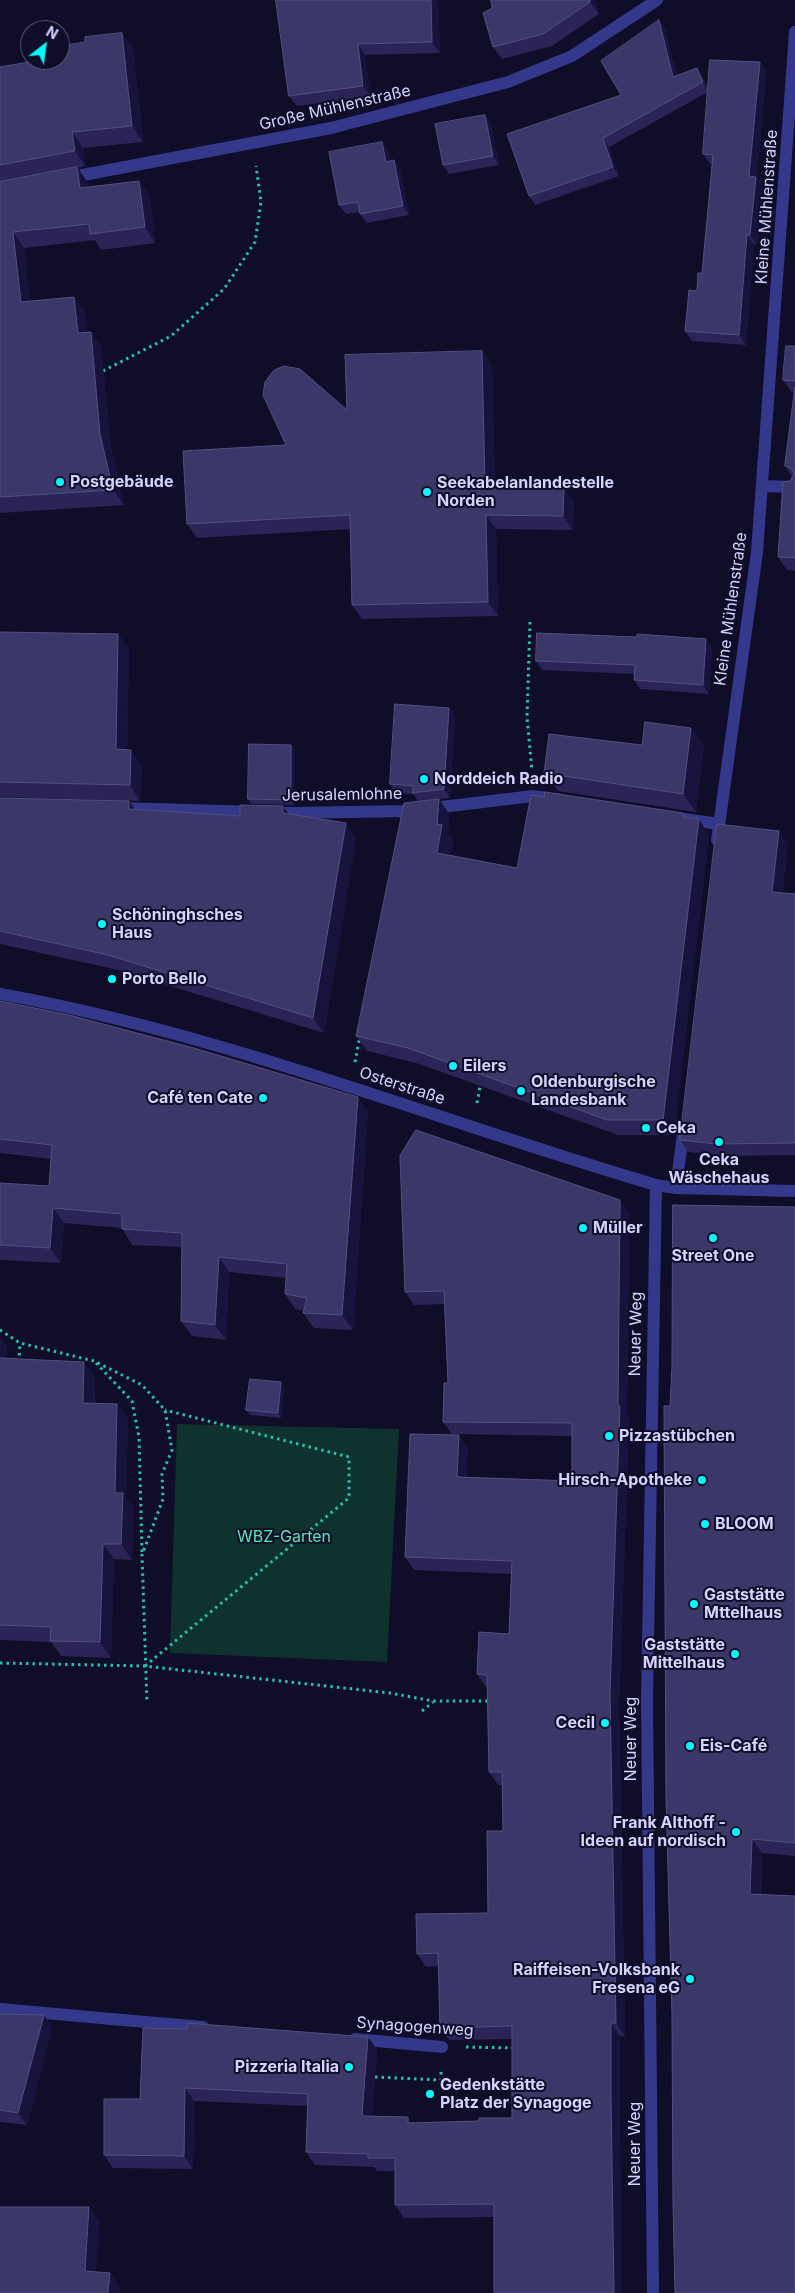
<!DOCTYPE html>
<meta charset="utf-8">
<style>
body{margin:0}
#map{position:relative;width:795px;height:2293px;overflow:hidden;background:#0f0d27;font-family:Inter,sans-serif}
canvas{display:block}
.north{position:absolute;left:20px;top:20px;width:50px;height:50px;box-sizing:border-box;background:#0f0d27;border:1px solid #5e5c7d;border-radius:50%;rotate:30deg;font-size:14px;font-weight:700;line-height:20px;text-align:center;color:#d5d3ff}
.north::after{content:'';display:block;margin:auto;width:18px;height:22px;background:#00fafe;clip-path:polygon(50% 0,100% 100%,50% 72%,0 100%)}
</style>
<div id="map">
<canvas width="795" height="2293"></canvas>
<div class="north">N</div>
</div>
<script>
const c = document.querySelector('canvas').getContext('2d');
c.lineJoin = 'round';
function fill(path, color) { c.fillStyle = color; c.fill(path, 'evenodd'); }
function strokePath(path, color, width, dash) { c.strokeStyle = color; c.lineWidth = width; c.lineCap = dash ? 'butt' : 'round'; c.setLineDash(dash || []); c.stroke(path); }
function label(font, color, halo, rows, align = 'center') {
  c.font = font + ' Inter,sans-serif'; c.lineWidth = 4; c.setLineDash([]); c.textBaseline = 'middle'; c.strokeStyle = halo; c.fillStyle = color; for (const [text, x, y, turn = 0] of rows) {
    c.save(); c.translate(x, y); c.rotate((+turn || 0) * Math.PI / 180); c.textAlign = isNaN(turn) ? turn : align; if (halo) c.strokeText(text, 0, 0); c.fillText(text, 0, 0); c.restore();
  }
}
const green = new Path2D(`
 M177 1424 399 1429 387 1662 170 1653Z`);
const path = new Path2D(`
 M103 371 171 336 224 289 255 242 261 202 256 166
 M530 622 527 717 532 771
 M355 1062 360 1036
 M477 1103 481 1082
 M0 1330 20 1343 94 1361 142 1385 165 1410 172 1450 162 1474 163 1499 142 1555 147 1703
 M19 1362 20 1343
 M96 1363 132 1401 139 1437 142 1552
 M0 1663 144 1666 390 1693 433 1701H490
 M145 1666 349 1498V1457L165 1410
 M422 1711 433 1702
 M466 2047 514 2048
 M375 2077 441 2080V2072`);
const service = new Path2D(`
 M762 486 795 487
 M117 808 291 813 408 811 533 796 561 800
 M684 819 719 824
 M123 2020 203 2027
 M355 2039 442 2047`);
const pedestrian = new Path2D(`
 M653 2293 647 1701 656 1185`);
const minor = new Path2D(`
 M67 178 331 128 508 82 572 56 657 0
 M717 840 757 552 795 32
 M0 994C225 1034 437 1121 656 1185L676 1188 684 1126
 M0 2009 123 2020`);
const tertiary = new Path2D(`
 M676 1188 795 1191`);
const wall = new Path2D(`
 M276 0H438L440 53 365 55 371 96 297 106 289 96Z
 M595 0 599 14 552 46 502 59 493 47Z
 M665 29 677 76 703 77 708 88 760 62 766 72 757 177 763 186 757 245 754 244 746 345 692 341 685 331 702 273 712 164H710L703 154 708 92 609 147 619 176 535 205 529 196 621 95Z
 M122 33 133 48 143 142 83 148 85 166 78 168 88 183 89 187 139 181 150 197 155 243 101 250 95 240 24 248 30 301 74 297 85 312 87 332H91L101 347 111 449 124 505 0 513V67L29 62 85 42Z
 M485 115 491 124 499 165 449 174 443 165Z
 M389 151 390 161 394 160 400 169 409 215 367 223 360 214V212L346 214 339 205Z
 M795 346V571L787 570 778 557 790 481 792 477 785 466 794 393H792L783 380Z
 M482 351 492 365 495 486 574 501 573 530 496 529 498 616 362 619 352 605 350 529 197 538 187 524 286 445 347 410Z
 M0 632 118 634 129 649 127 750 142 766 140 801 0 797Z
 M712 648 709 694 640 689 634 680 635 674 542 670 536 661Z
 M449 708 455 716 450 798 439 799 449 814 448 834 453 840 450 855 517 868 544 797 687 818 709 835 674 1135H618L419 1064 367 1051 356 1036 418 801 413 794 396 793 390 784Z
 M691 728 704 746 696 812 558 791 544 773 642 745Z
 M291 745 295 750 294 805 251 804 248 799Z
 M0 798 129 801 134 809 240 816 289 814 356 838 324 1033 118 970 0 944Z
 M788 843 782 893 795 894V1155L726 1156 688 1152 680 1140Z
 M0 1001 368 1112 353 1330 314 1328 303 1313 304 1311 295 1309 285 1294 286 1278 229 1272 226 1340 192 1336 181 1321 182 1247 132 1245 122 1228 64 1223 61 1263 0 1260V1183L49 1186 51 1159 0 1153Z
 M795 1207V1856L762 1853 761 1895 795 2293 670 1406Z
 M629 1213 627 1416 629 1419 619 1706 625 2036H620V2110L494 2217 404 2218 395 2205V2171H377L374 2167 315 2165 306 2152 308 2106 194 2101 193 2169 113 2168 104 2155 140 2099 368 2037 377 2050 372 2116 408 2117 412 2123 479 2121 512 2118V2039L449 2040 440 2028 438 1966 426 1967 417 1954 488 1913 503 1831V1785H498L489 1772 487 1687H486L477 1674 509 1634 511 1574 414 1570 405 1557 468 1448 466 1477 572 1481V1436L452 1434 443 1422 448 1383 445 1304 414 1305 405 1292Z
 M0 1337 7 1347 6 1359 95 1377V1403L117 1404 128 1419 126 1498 133 1508 132 1560 114 1559 111 1658 61 1656 51 1642 0 1640Z
 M284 1387 281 1418 250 1415 246 1410Z
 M0 2014 52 2027 27 2125 0 2122Z`);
const shadedWall = new Path2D(`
 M431 0H438L440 53 432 42Z
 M590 0H595L599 14 590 2Z
 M659 20 665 29 679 86 673 77Z
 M122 33 133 48 143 142 132 126Z
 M358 44 365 55 371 96 363 86Z
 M760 62 766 72 757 177 763 186 757 245 750 235 749 176Z
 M697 68 703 77 709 91 703 82Z
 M485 115 491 124 499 165 493 156Z
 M72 132 83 148 85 166 75 151Z
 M603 138 609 147 619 176 613 167Z
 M382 142 389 151 392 170 386 162Z
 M394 160 400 169 409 215 403 206Z
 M77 167 88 183 91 204 80 188Z
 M139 181 150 197 155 243 145 227Z
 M13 232 24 248 32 318 21 302Z
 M747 235 754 244 746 345 739 335Z
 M74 297 85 312 89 348 78 333Z
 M91 332 101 347 111 449 124 505 113 490 100 434Z
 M482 351 492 365 495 499 485 485Z
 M564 487 574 501 573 530 563 516Z
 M486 515 496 529 498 616 488 602Z
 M118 634 129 649 127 764 116 749Z
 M706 639 712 648 709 694 703 685Z
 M449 708 455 716 450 798 444 789Z
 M691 728 704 746 696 812 683 794Z
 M291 745 295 750 294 805 291 800Z
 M131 750 142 766 140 801 130 785Z
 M439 799 449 814 448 834 453 840 447 868 437 853Z
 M129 801 140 817 129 809Z
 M283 806 294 821 283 813Z
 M699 819 709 835 674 1135 663 1120Z
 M346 823 356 838 324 1033 313 1018Z
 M779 831 788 843 780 904 772 892Z
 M358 1097 368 1112 353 1330 342 1315Z
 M620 1200 629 1213 627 1416 629 1419 619 1706 625 2036 616 2023 610 1693 618 1406Z
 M53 1208 64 1223 61 1263 50 1248Z
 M219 1257 229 1272 226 1340 215 1325Z
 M0 1337 7 1347 6 1373 0 1365Z
 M84 1362 95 1377 94 1418 83 1403Z
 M281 1382 284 1387 281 1418 278 1413Z
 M117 1404 128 1419 126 1498 133 1508 132 1560 121 1544 115 1493Z
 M459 1435 468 1448 466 1490 457 1477Z
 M103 1544 114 1559 111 1658 100 1642Z
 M752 1839 762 1853 760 1909 750 1894Z
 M44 2015 52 2027 27 2125 18 2113Z
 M611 2023 620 2036V2110L622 2293H614L611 2097Z
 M368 2037 377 2050 371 2129 362 2116Z
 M185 2088 194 2101 193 2169 184 2156Z
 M408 2117 417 2130 408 2123Z
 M89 2207 100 2222 95 2286 85 2271Z
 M110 2273 121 2288 120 2293H108Z`);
const building = new Path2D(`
 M276 0H431L432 42 358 44 363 86 289 96Z
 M491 0H590V2L543 34 493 47 483 13 492 8Z
 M659 20 673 77 697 68 703 82 603 138 613 167 529 196 507 134 621 95 601 61Z
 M122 33 132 126 72 132 75 151 0 165V67L29 62 27 51 30 50V60H60V46L85 42V37Z
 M710 60 760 62 749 176 756 177 750 235H747L739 335 685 331 689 290 697 291 698 273H702L713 155 703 154Z
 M485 115 493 156 443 165 435 124Z
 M382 142 386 162 394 160 403 206 360 214 358 202 339 205 329 152Z
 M77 167 80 188 139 181 145 227 90 234 89 224 13 232 21 302 74 297 78 333 91 332 100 434 113 490 0 497V182Z
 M786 346H795V381L783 380Z
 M482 351 485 485 564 487 563 516 486 515 488 602 352 605 350 515 187 524 183 451 286 445 263 395 265 382 274 370 284 366 300 369 347 410 345 355Z
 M795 387V558L778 557 783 482 790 481 794 474 791 468 785 466Z
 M0 632 118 634 116 749 131 750 130 785 0 782Z
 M537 633 637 637V634L706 639 703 685 634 680 635 665 536 661Z
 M395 704 449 708 444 789 412 793 414 786 390 784Z
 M645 722 691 728 683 794 544 773 549 734 642 745Z
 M249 744 291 745V800L248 799Z
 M545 792 683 813V817L699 819 663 1120H607L408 1048 356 1036 404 803 439 799 437 824 442 825 437 853 517 868 531 795 544 797Z
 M0 798 129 801V809L240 816V805L283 806V813L346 823 313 1018 108 955 0 931Z
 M717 824 779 831 772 892 795 894V1143L717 1144 680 1140Z
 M0 1001 69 1015 194 1048 358 1097 342 1315 303 1313 307 1298 285 1294 287 1264 219 1257 215 1325 181 1321 182 1233 122 1229V1214L53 1208 50 1248 0 1245V1183L49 1186 52 1145 0 1139Z
 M416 1130 620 1200 618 1406H620L610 1693 616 2023H611V2097L614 2293H494V2204L395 2205V2158H368V2154L306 2152 308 2094 185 2088 184 2156 104 2155V2099H140L143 2028 187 2029V2023L368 2037 362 2116 408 2117V2123L479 2121V2118H512V2026L440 2028 438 1953 417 1954 416 1914 488 1913 487 1831H503L502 1772H489L487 1675 477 1674 479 1632 509 1634 512 1561 405 1557 410 1434 459 1435 457 1477 572 1481V1423L443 1422 444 1383H448L444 1291 405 1292 400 1156Z
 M673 1205 795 1207V1843L752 1839 750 1894 795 1896V2293H675L673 2204 672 2015 666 1797 664 1406H670L672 1365Z
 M0 1358 84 1362 83 1403 117 1404 115 1493H123L121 1544H103L100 1642 50 1641 51 1627 0 1625Z
 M250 1379 281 1382 278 1413 246 1410Z
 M0 2014 44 2015 18 2113 0 2110Z
 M0 2207H89L85 2271 110 2273 108 2293H0Z`);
const markers = [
 [60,482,5,"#00fafe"],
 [427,492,5,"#00fafe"],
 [424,779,5,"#00fafe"],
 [102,924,5,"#00fafe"],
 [112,979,5,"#00fafe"],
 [453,1066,5,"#00fafe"],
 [521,1091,5,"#00fafe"],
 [263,1098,5,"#00fafe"],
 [646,1128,5,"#00fafe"],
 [719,1142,5,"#00fafe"],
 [583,1228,5,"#00fafe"],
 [713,1238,5,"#00fafe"],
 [609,1436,5,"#00fafe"],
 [702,1480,5,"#00fafe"],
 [705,1524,5,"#00fafe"],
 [694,1604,5,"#00fafe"],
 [735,1654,5,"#00fafe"],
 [605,1723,5,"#00fafe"],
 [690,1746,5,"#00fafe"],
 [736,1832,5,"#00fafe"],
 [690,1979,5,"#00fafe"],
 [349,2067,5,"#00fafe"],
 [430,2094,5,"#00fafe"]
];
const streetNames = [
 ["Große Mühlenstraße",335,108,-13],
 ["Kleine Mühlenstraße",767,207,-86],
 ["Kleine Mühlenstraße",731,609,-82],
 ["Jerusalemlohne",342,795,-1],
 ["Osterstraße",402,1086,18],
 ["Neuer Weg",636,1334,-89],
 ["Neuer Weg",631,1739,-90],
 ["Synagogenweg",415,2027,4],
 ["Neuer Weg",635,2144,-90]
];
const poiNames = [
 ["Postgebäude",70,482],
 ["Seekabelanlandestelle",437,483],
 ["Norden",437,501],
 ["Norddeich Radio",434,779],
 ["Schöninghsches",112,915],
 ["Haus",112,933],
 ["Porto Bello",122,979],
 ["Eilers",463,1066],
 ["Oldenburgische",531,1082],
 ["Landesbank",531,1100],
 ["Café ten Cate",253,1098,"right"],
 ["Ceka",656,1128],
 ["Ceka",719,1160,"center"],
 ["Wäschehaus",719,1178,"center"],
 ["Müller",593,1228],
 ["Street One",713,1256,"center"],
 ["Pizzastübchen",619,1436],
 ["Hirsch-Apotheke",692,1480,"right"],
 ["BLOOM",715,1524],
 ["Gaststätte",704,1595],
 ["Mttelhaus",704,1613],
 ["Gaststätte",725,1645,"right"],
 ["Mittelhaus",725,1663,"right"],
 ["Cecil",595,1723,"right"],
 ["Eis-Café",700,1746],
 ["Frank Althoff -",726,1823,"right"],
 ["Ideen auf nordisch",726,1841,"right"],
 ["Raiffeisen-Volksbank",680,1970,"right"],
 ["Fresena eG",680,1988,"right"],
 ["Pizzeria Italia",339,2067,"right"],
 ["Gedenkstätte",440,2085],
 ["Platz der Synagoge",440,2103]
];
const parkNames = [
 ["WBZ-Garten",284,1537]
];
fill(green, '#0f322e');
strokePath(path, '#24c3ac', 3, [2.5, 4]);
strokePath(service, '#34388b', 12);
strokePath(pedestrian, '#34388b', 12);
strokePath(minor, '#34388b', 12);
strokePath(tertiary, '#34388b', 12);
fill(wall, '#2a2457');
fill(shadedWall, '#17133c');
fill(building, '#3c3769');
strokePath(building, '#544f80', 1);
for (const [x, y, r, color] of markers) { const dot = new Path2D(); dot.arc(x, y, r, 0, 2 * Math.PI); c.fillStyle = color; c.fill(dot); strokePath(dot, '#0f0d27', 2); }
label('16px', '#d5d3ff', '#0f0d27', streetNames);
label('bold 16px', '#d5d3ff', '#0f0d27', poiNames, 'left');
label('16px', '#54eab8', '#0f0d27', parkNames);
</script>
